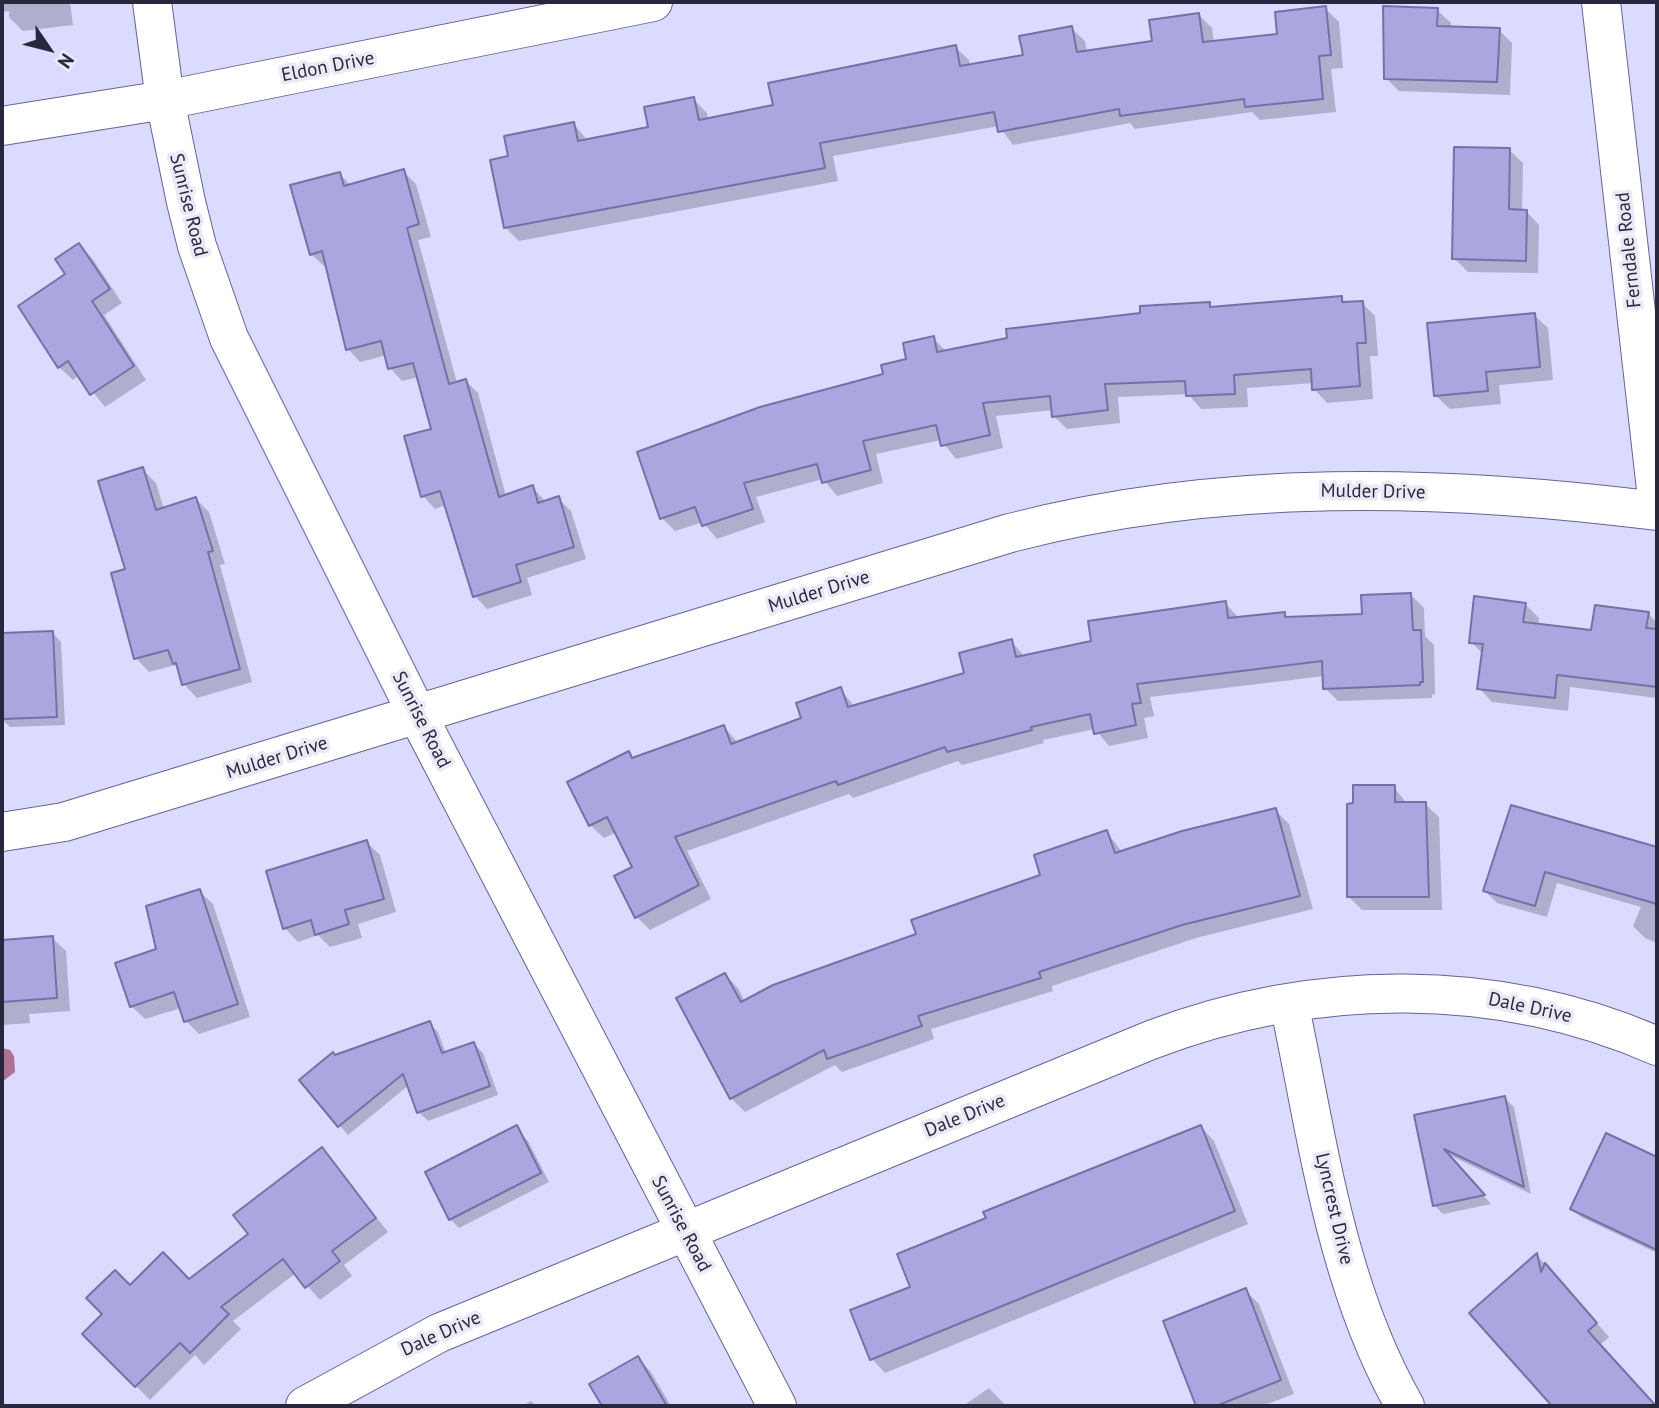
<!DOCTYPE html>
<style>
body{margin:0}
#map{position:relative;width:1659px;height:1408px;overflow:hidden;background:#dbdaff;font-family:"PT Sans",sans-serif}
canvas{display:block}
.frame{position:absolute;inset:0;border:4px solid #29273e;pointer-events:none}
.north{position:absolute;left:14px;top:14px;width:70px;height:70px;-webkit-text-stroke:5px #eaeaf7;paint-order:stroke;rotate:125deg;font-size:19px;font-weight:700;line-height:28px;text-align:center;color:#29273e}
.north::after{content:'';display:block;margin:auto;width:24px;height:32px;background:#29273e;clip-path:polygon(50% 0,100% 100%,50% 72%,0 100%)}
</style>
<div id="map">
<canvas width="1659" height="1408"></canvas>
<div class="frame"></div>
<div class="north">N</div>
</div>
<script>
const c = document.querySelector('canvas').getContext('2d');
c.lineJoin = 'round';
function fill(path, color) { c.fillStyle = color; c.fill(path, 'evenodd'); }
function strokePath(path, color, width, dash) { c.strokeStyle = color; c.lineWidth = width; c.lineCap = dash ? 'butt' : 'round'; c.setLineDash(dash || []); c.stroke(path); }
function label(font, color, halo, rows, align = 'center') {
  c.font = font + ' "PT Sans",sans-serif'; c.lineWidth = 7; c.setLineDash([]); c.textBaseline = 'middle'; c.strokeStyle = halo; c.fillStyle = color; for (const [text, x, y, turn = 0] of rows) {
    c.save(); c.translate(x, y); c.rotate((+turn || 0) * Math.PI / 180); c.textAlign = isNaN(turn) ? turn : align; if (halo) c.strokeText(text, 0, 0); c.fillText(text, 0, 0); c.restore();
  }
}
const water = new Path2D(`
 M2 1048 10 1050 14 1056 15 1072 2 1082Z`);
const shadow = new Path2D(`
 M2 2H70L73 25 23 31 9 17V11L2 12Z
 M1325 8 1339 22 1343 68 1331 69 1336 112 1260 120 1252 112 1135 129 1130 123 1013 145 999 126 833 156 838 181 519 241 506 228 510 158 574 124 588 141 650 129 693 99 707 113 708 120 775 106 955 47 969 60 970 66 1025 56 1071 28 1085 41 1087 52 1154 42 1199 15 1212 28 1214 42 1279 35Z
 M1437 10 1451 23 1450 28 1499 30 1512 43 1510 95 1399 91 1386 78Z
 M1509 150 1523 163 1522 211H1526L1539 225 1538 273 1468 272 1454 258Z
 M403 171 416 184 431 237 418 240 457 383 466 381 478 393 506 496 532 487 546 502 558 498 571 511 586 559 527 578 532 595 487 609 475 596 446 505 435 509 423 496 433 430 419 377 402 381 390 368 387 355 360 362 348 349 327 265 324 266 311 254 339 174 351 185Z
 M79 245 92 258 122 303 104 315 146 380 105 407 79 375 73 380 59 367 68 275Z
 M1341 298 1347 304 1362 303 1375 316 1378 356H1370L1373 399 1327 403 1314 389V383L1247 388 1248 407 1201 409 1188 394 1118 397 1120 423 1067 429 1054 416 1053 410 996 416 1003 448 956 459 941 440 876 454 883 483 837 496 823 479 756 497 765 522 717 539 703 522 675 531 662 518 908 361 933 338 947 352 1209 304 1213 308Z
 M1534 315 1548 328 1553 380 1499 385 1501 404 1450 409 1436 396Z
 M142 469 156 483 164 509 196 499 209 512 225 564 220 565 252 682 197 698 184 684 175 665 149 672 136 658 127 571Z
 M1411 595 1424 608 1425 636 1434 645 1435 695 1432 694V698L1338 701 1325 688 1324 676 1150 697 1154 716 1144 718 1148 738 1109 746 1095 729 1043 740 1044 743 962 765 958 761 853 798 849 794 687 851 711 899 650 930 637 917 635 868 617 832 604 838 590 825 628 753 634 759 724 727 738 743 804 720 840 689 855 707 966 674 1011 641 1025 657 1093 642 1225 603 1239 618 1284 613 1289 618 1363 616Z
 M1525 604 1539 618 1538 625 1593 632 1648 613 1657 623V698L1570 687 1568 711 1492 702 1479 688 1483 654 1471 642Z
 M53 633 61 642 65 725 10 727 2 719V635Z
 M1394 787 1407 804H1425L1439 817 1442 910H1362L1349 897Z
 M1512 807 1657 848V943L1645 938 1633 926 1641 907 1557 883 1547 917 1497 903 1485 891Z
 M1275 810 1289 824 1313 909 1196 938 1052 986 1053 991 931 1029 934 1039 842 1072 835 1065 745 1112 731 1098 725 975 738 988 745 1002 918 936 1043 876 1107 832 1122 852Z
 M366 842 380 855 396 912 358 924 362 938 330 947 318 935 298 942 285 928Z
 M199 891 213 904 250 1017 199 1034 186 1021 181 1008 145 1019 131 1006 158 950Z
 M52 938 66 951 70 1011 29 1014 30 1023 2 1025V942Z
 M429 1023 438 1032 446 1054 474 1044 483 1053 498 1095 428 1121 419 1112 409 1085 348 1135 301 1080 335 1057Z
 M1505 1098 1514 1107 1531 1194 1447 1154 1491 1204 1443 1214 1434 1205 1416 1116Z
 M1201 1127 1214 1141 1248 1224 885 1373 872 1359 852 1311 912 1288Z
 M519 1132 528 1141 549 1182 459 1228 450 1219Z
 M1607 1136 1657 1159V1253L1581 1217 1572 1209Z
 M322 1149 388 1232 344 1265 352 1276 320 1300 296 1273 233 1321 241 1329 204 1365 195 1355 150 1400 85 1334 130 1287 189 1281 250 1234Z
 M1537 1255 1609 1337 1600 1345 1655 1406H1554L1472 1313Z
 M1245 1290 1259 1304 1294 1394 1262 1406H1198L1165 1322Z
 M638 1358 651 1372 671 1406H604L592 1385Z
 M989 1388 1006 1406H963Z
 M531 1401 537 1406H523Z`);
const building = new Path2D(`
 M1326 6 1331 55 1319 56 1323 99 1245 107 1244 99 1120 116 1119 109 998 132 994 112 820 143 825 168 504 228 490 160 508 156 504 136 574 122 578 141 648 127 644 107 694 97 699 120 773 105 768 83 956 45 960 66 1023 55 1019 36 1072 26 1077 52 1152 41 1149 20 1199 13 1203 42 1277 34 1275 12Z
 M1383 6 1438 8 1437 26 1500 28 1497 82 1384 79Z
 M1454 147 1510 148 1509 209 1527 210 1526 261 1452 259Z
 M404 169 419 224 407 228 449 384 466 379 499 497 533 485 538 503 559 496 574 547 516 565 521 582 473 597 440 491 421 497 404 436 431 429 413 363 388 369 381 341 346 350 322 251 310 255 290 185 340 172 344 186Z
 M79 243 110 289 92 301 134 366 90 395 68 361 58 368 18 306 65 274 55 259Z
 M1342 296V302L1363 301 1366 343H1357L1360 386 1312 390 1311 369 1234 375 1235 394 1186 396 1185 381 1105 384 1108 410 1052 417 1050 396 983 403 990 435 941 446 936 425 863 441 871 470 822 483 817 464 744 483 753 509 702 526 695 507 660 519 637 452 760 407 883 374 881 365 906 359 903 343 934 336 937 352 1007 338 1006 329 1140 313V306L1210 302V307Z
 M1535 313 1540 367 1486 372 1488 391 1434 396 1427 323Z
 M143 467 156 510 196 497 213 551 208 552 240 669 182 685 176 663 173 664 168 650 134 659 111 573 125 569 98 481Z
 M1411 593 1413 630H1421L1423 682H1420V685L1323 689 1322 661 1137 684 1141 703 1132 704 1136 725 1094 734 1090 714 1031 727 1032 730 947 752 945 747 838 785 836 781 675 837 699 885 635 918 614 876 632 867 607 817 589 826 567 782 629 751 632 758 724 725 731 744 801 718 796 703 841 687 848 707 964 673 959 653 1012 639 1016 657 1091 641 1088 621 1226 601 1228 618 1285 612V617L1362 614 1361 595Z
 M1474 596 1526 603 1523 622 1591 630 1595 605 1649 612 1646 628 1657 629V687L1557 675 1555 698 1477 689 1483 644 1469 643Z
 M53 631 57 717 2 719V633Z
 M1353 785H1395V802H1426L1429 897H1347V804L1353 803Z
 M1511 805 1657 847V904L1545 872 1535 906 1483 891Z
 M1276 808 1300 896 1182 925 1039 972 1041 978 918 1016 922 1026 827 1059 824 1050 730 1099 676 998 725 973 741 1002 773 985 916 934 911 920 1040 875 1034 855 1107 830 1115 853 1182 831Z
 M367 840 384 899 345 910 349 924 315 935 311 920 283 929 266 871Z
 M200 889 238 1004 184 1022 174 992 130 1007 115 963 156 949 146 906Z
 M53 936 57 998 2 1002V940Z
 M430 1021 442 1053 474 1042 490 1086 417 1113 403 1074 338 1127 299 1080 333 1052 335 1055Z
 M1505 1096 1524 1187 1444 1149 1485 1195 1433 1206 1414 1115Z
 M517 1125 541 1173 449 1220 425 1172Z
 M1201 1125 1235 1211 870 1360 850 1310 910 1287 897 1254 986 1218 983 1212Z
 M1606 1133 1657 1157V1250L1570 1209Z
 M322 1147 376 1218 332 1251 340 1261 305 1288 283 1259 221 1307 229 1314 190 1353 180 1343 135 1387 82 1334 102 1314 86 1298 115 1270 130 1285 163 1252 189 1279 248 1234 233 1215Z
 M1537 1253 1541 1272 1545 1263 1597 1323 1588 1331 1656 1406H1552L1469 1313Z
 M1246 1288 1281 1380 1216 1406H1196L1163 1321Z
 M638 1356 667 1406H602L589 1384Z`);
const minor = new Path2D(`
 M152 2 165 100 186 202 197 246 229 338 418 716 777 1406
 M1601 2 1657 498
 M2 126 165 100 653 2
 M2 832 64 822 1010 533C1221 478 1442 484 1657 511
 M1289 1003C1318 1139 1335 1284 1405 1406
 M305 1406 439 1333 1151 1040C1313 978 1497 976 1657 1046`);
const streetNames = [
 ["Eldon Drive",328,67,-11],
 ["Sunrise Road",188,205,76],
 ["Ferndale Road",1629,250,-96],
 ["Mulder Drive",1373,492,1],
 ["Mulder Drive",819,592,-17],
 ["Sunrise Road",421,720,63],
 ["Mulder Drive",277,758,-17],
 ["Dale Drive",1530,1008,12],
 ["Dale Drive",965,1116,-22],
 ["Lyncrest Drive",1334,1209,77],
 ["Sunrise Road",681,1224,62],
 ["Dale Drive",441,1334,-24]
];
fill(water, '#ac7291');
fill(shadow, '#0003');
fill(building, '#a9a6e0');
strokePath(building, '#7571a8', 2);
strokePath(minor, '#676298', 40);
strokePath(minor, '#fff', 38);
label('19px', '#29273e', '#eaeaf7', streetNames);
</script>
